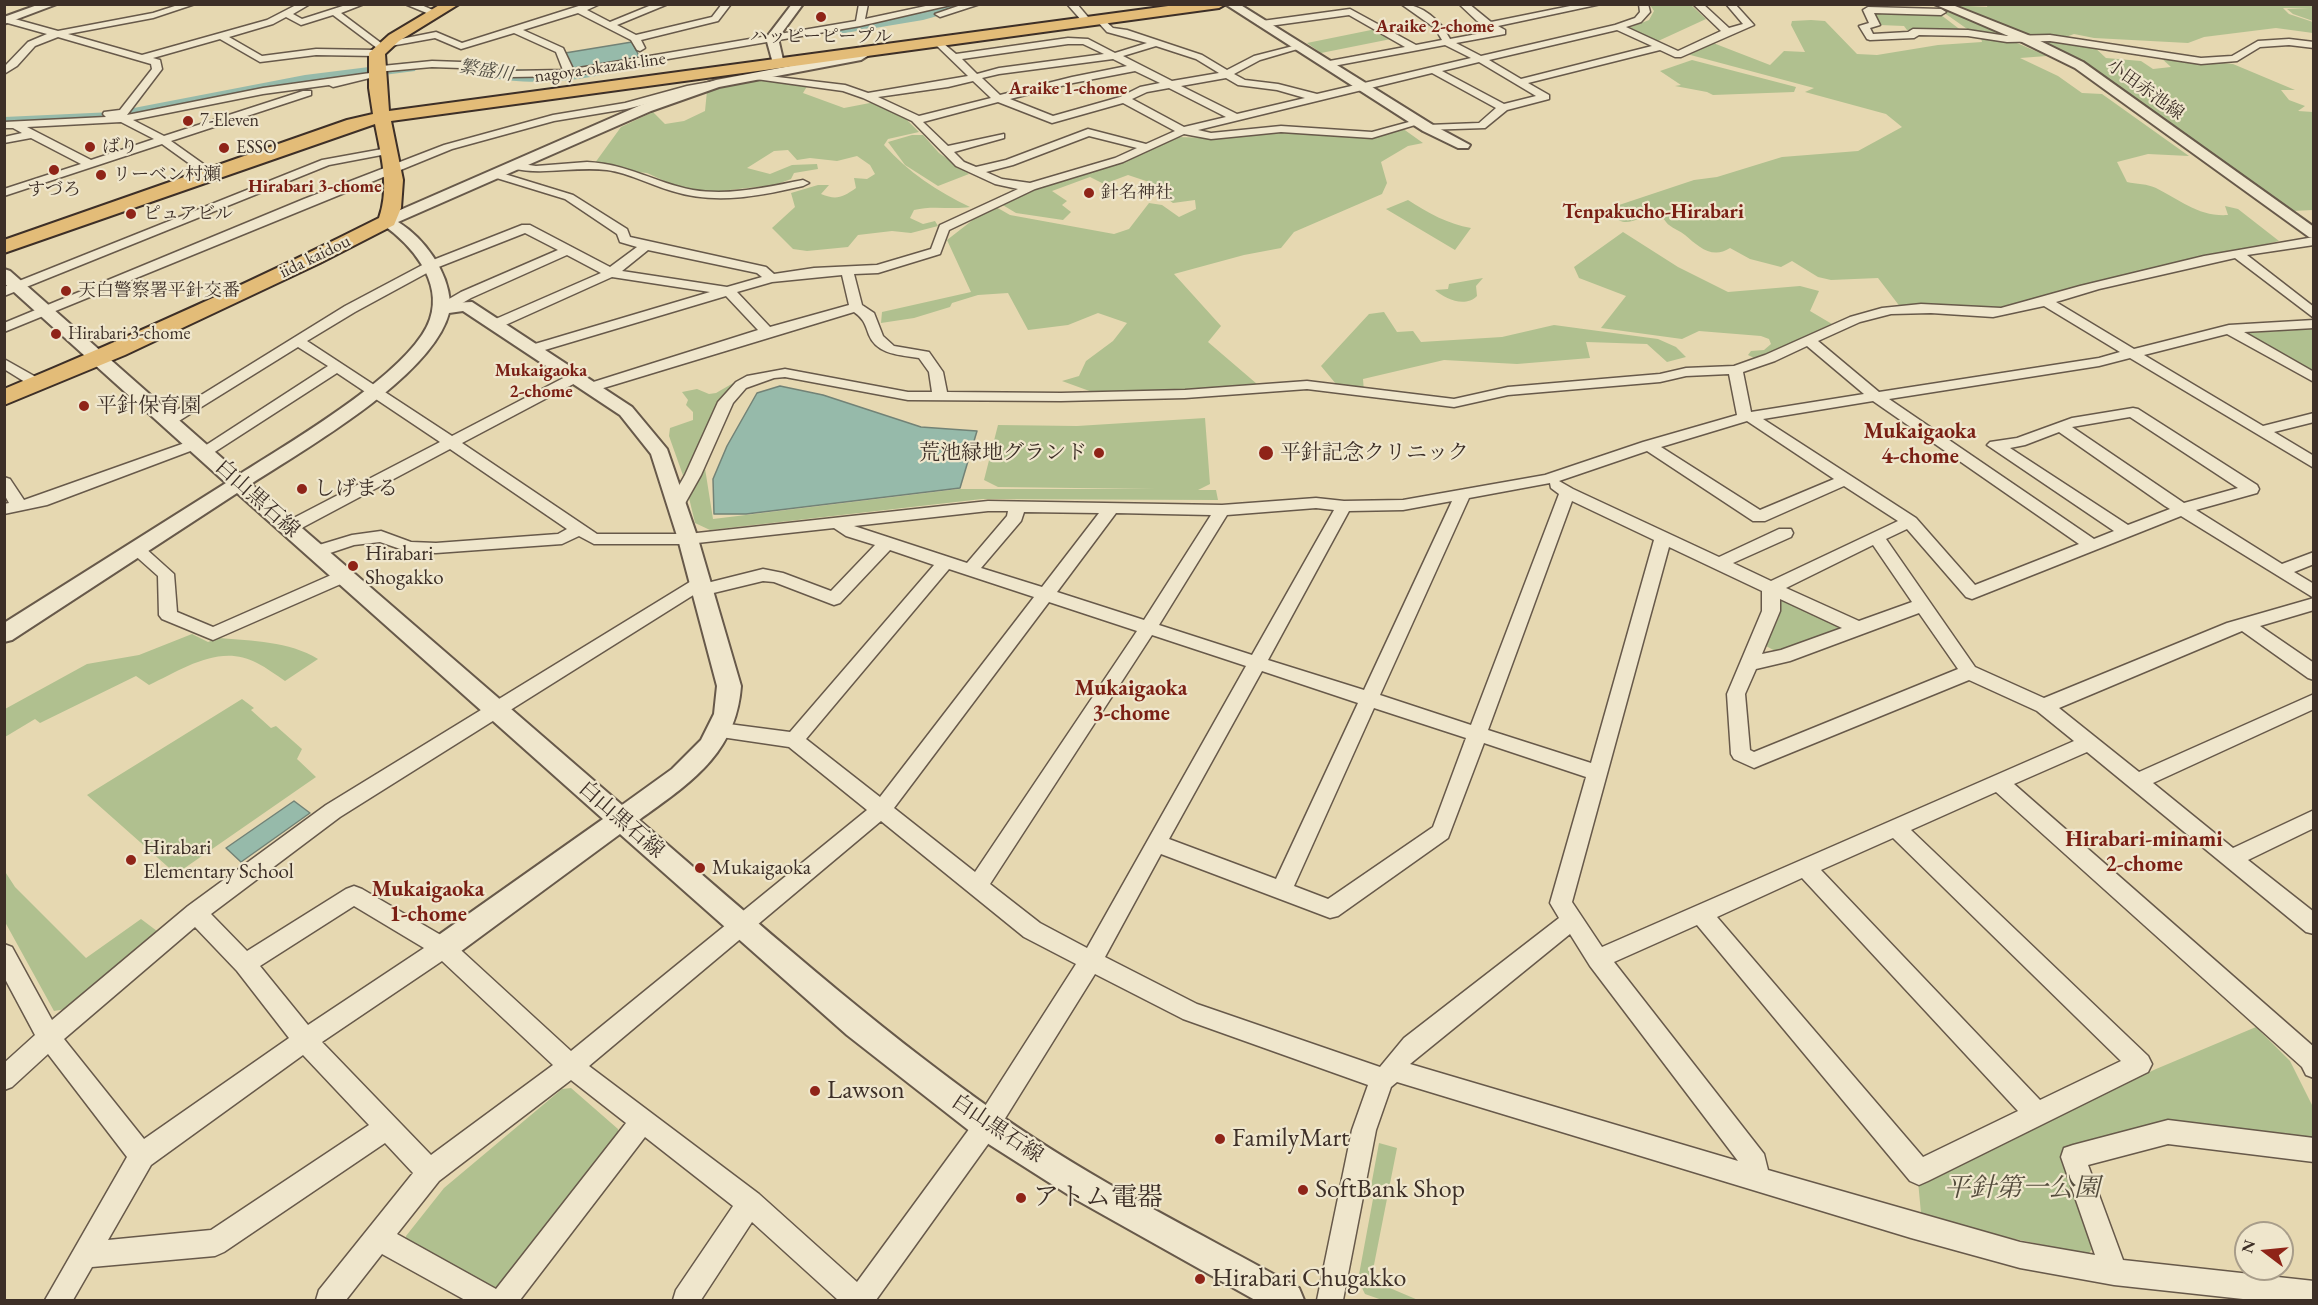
<!DOCTYPE html>
<meta charset="utf-8">
<style>
body{margin:0}
#map{position:relative;width:2318px;height:1305px;overflow:hidden;background:#e6d8b1;font-family:"EB Garamond",serif}
canvas{display:block}
.frame{position:absolute;inset:0;border:6px solid #3d2f27;pointer-events:none}
.north{position:absolute;left:2234px;top:1221px;width:60px;height:60px;box-sizing:border-box;background:#efe6cc;border:2px solid #a89d8a;border-radius:50%;rotate:286deg;font-size:16px;font-weight:700;line-height:24px;text-align:center;color:#3d2f27}
.north::after{content:'';display:block;margin:auto;width:21px;height:27px;background:#8f2418;clip-path:polygon(50% 0,100% 100%,50% 72%,0 100%)}
</style>
<div id="map">
<canvas width="2318" height="1305"></canvas>
<div class="frame"></div>
<div class="north">N</div>
</div>
<script>
const c = document.querySelector('canvas').getContext('2d');
c.lineJoin = 'round';
function fill(path, color) { c.fillStyle = color; c.fill(path, 'evenodd'); }
function strokePath(path, color, width, dash) { c.strokeStyle = color; c.lineWidth = width; c.lineCap = dash ? 'butt' : 'round'; c.setLineDash(dash || []); c.stroke(path); }
function label(font, color, halo, rows, align = 'center') {
  c.font = font + ' "EB Garamond","Noto Serif JP",serif'; c.lineWidth = 4.5; c.setLineDash([]); c.textBaseline = 'middle'; c.strokeStyle = halo; c.fillStyle = color; for (const [text, x, y, turn = 0] of rows) {
    c.save(); c.translate(x, y); c.rotate((+turn || 0) * Math.PI / 180); c.textAlign = isNaN(turn) ? turn : align; if (halo) c.strokeText(text, 0, 0); c.fillText(text, 0, 0); c.restore();
  }
}
const green = new Path2D(`
 M1988 4 2313 5V21L2293 14 2287 9 2309 8H2283L2289 14 2313 22V33L2276 28 2204 37 2188 43 2094 38 2074 34 2063 38 2028 36 1949 5 1987 7Z
 M1650 5H1691L1706 19 1656 42 1629 28 1649 20 1654 11Z
 M1945 10 2011 37 1970 31 1943 12Z
 M1873 13 1941 15 1962 31 1907 30 1904 26 1879 25Z
 M1811 20 1825 21 1857 54 1877 55 1938 45 1982 42 1981 38 2010 40 2047 56 2020 58 2058 76 2082 93 2102 94 2189 156 2148 154 2117 162 2127 182C2136 184 2148 184 2156 188 2180 200 2199 217 2228 215L2225 206 2238 209 2279 241 2006 308H1901L1878 278 1831 280 1818 277 1792 261 1781 267 1750 259 1730 248C1712 260 1698 246 1685 235 1680 231 1674 229 1669 225 1666 223 1665 219 1662 218 1645 208 1628 233 1614 216L1618 210 1616 206 1694 180 1717 177 1782 157 1858 151 1902 127 1886 114 1805 92 1814 88 1683 53 1708 41 1770 65 1784 51 1805 52 1791 25 1792 21Z
 M1376 29 1391 39 1321 53 1307 43Z
 M2038 39 2093 46 2106 58 2141 61 2153 69 2171 67 2160 57 2233 64 2295 90H2281L2289 100 2305 106 2298 111 2313 112V210L2292 211 2096 70Z
 M1692 60 1796 87 1794 92 1713 95 1707 92 1675 86 1681 85 1660 71Z
 M764 77 809 83 803 93 844 108 875 102 902 115 919 132 888 139 884 145C909 173 937 191 970 207 951 210 933 205 914 210L910 218 923 224 935 221 938 226 911 233 892 231 858 235 848 247 807 251 793 249 772 228 795 207 791 193 818 185H829L821 194C836 200 842 198 856 188L854 178 867 179 875 174 870 165 857 156 837 161 810 158 797 160 788 150 774 151 747 168 770 174 792 165 817 164 818 169 794 173 791 179 775 185 711 192 682 189 647 173 592 167 621 127 653 112 665 124 684 121 705 111 707 91Z
 M1402 128 1423 143 1408 146 1381 162 1387 183 1382 194 1294 232 1281 248 1244 255 1174 274 1221 326 1208 342 1257 384 1179 391 1095 393 1062 381 1079 376 1086 361 1113 341 1127 323 1098 313 1068 325 1028 330 1008 293 978 295 952 303 950 307 914 318 881 323 882 312 971 292 947 240 983 212 996 207 1010 215 1114 234 1129 229 1149 203 1162 205 1179 217 1196 209 1195 200 1173 203 1165 197 1163 189 1155 184 1128 175 1104 184 1090 177 1052 191 1067 201 1062 205 1071 212 1063 220 1016 213 1001 204 1037 188 1120 163 1178 137 1208 138 1273 132 1370 133Z
 M912 135H923L939 153 969 174 938 186 905 165 888 142Z
 M1408 200C1428 213 1448 224 1471 228L1455 250 1386 209Z
 M1623 232 1678 267 1728 292 1800 286 1819 291 1810 311 1832 324C1806 335 1783 349 1756 359L1748 355 1751 351 1764 350 1771 344 1769 339 1761 336 1699 331 1682 339 1601 328 1626 296 1579 278 1574 267Z
 M1483 278 1476 286 1477 296C1465 308 1445 299 1435 290L1448 289 1449 284Z
 M1384 312 1397 332 1413 331 1421 342 1502 337 1554 325 1658 339 1676 347 1686 357 1667 362 1647 344 1586 342 1590 358 1517 364 1444 360 1363 379 1364 392 1336 384 1321 366 1369 314Z
 M2313 329V375L2246 336 2247 333Z
 M742 378 747 379 701 443 713 519 959 489H1155L998 487 984 480 998 425 1077 426 1205 418 1210 484 1198 490H1216L1218 500 982 499 710 530 695 523 685 481 669 436 670 428 693 420V412L686 405 688 400 682 392 697 389 709 394 716 393Z
 M1789 599 1838 622 1841 631 1781 654 1766 646 1779 617 1778 601Z
 M192 634 208 642 219 638C252 641 289 641 318 659L285 681C276 675 267 668 257 663 220 643 183 669 149 685L136 676 40 723 35 719 5 737V709L87 664 139 655Z
 M242 699 254 708 251 710 271 728 276 726 302 749 297 759 316 777 176 874 87 795Z
 M4 870 15 887 86 958 141 919 157 931 66 1009 54 1011 5 922Z
 M2256 1027 2290 1061 2313 1107V1146L2159 1126 2064 1152 2096 1245 2088 1254 2000 1236 1921 1213 1918 1181 2156 1069Z
 M571 1088 618 1129V1137L504 1288 491 1293 407 1245 406 1236 444 1188 562 1089Z
 M1379 1143 1397 1148 1371 1280 1418 1300H1382L1365 1294 1358 1280 1373 1199 1369 1197Z`);
const water = new Path2D(`
 M632 42 640 58 572 69 565 53Z
 M780 386 823 395 921 427 977 431 960 488 746 514H714L713 479 727 446 757 393Z
 M294 801 310 813 241 862 226 848Z`);
const river = new Path2D(`
 M945 4H972L970 7 923 20 827 36 819 31 827 26Z
 M409 62 415 63 417 67 415 71 305 85 113 122 4 127V117L113 112 305 75Z
 M599 65 607 70 605 74C567 83 521 85 483 76L481 72 489 67 544 71Z`);
const minor = new Path2D(`
 M181 4H195L153 18 68 34 142 55 267 20 298 4H310L293 14 302 19 349 4H364L341 13 381 43 436 32 462 43 585 4H600L587 10 610 22 654 4H668L617 25 636 35 712 17 722 4H731L718 21 641 40 645 48 640 51 637 50 631 40 578 13 523 30 563 48 573 69 856 21 859 4H868L865 19 935 4H955L860 26 569 76 511 77 461 68 432 67 376 72 371 69 372 67 432 61 461 62 511 71 563 70 556 52 514 33 461 49 435 38 385 47 384 50 381 51 333 15 301 25 286 17 273 24 229 37 262 56 316 49 377 50 382 53 377 56 316 55 260 62 220 39 153 58 160 60 162 69 127 115 263 88 377 72 382 75 333 87 329 85 263 94 133 120 164 136 303 91H311V95L171 141 209 168V172H201L162 144 4 196V189L81 164 31 138 4 143V137L22 133 13 128H4V122L106 117 103 114 104 112 120 110 152 69 151 64 58 37 35 46 17 66 4 74V67L28 42 47 34 4 22V16L58 31 153 13ZM121 122 154 139 91 160 27 127Z
 M405 4H419L442 14 434 16Z
 M964 4H980L940 17 935 14Z
 M1067 4H1077L1088 17V21H1082Z
 M1401 4C1422 4 1441 21 1450 39L1493 31 1477 21 1459 4H1469L1491 22 1580 4H1601L1498 26 1505 30V34L1456 43 1481 56 1615 25 1635 18 1640 12 1639 4H1648L1650 12 1641 22 1626 27 1678 51 1721 31 1693 4H1703L1729 28 1743 24 1726 4H1735L1754 25 1681 57H1675L1660 50 1528 83 1549 95V99L1507 110 1485 128 1424 130V126L1428 125 1479 123 1496 108 1432 73 1198 130 1211 133 1281 126 1372 132 1420 119 1425 122 1372 138 1281 132 1211 139 1184 134 1123 162 1035 189 949 230 940 254 878 273 854 274 862 305 874 313 883 336 894 346 929 352 943 372 947 392 1061 393 1185 390 1307 381 1454 399 1508 387 1660 374 1686 368 1734 366 1765 355 1850 317 1882 308 1921 304 2001 308 2080 286 2204 256 2314 237V245L2247 255 2314 307V318L2235 258 2099 289 2056 302 2134 349 2229 325 2314 320V328L2244 332 2314 372V382L2227 334 2144 355 2263 426 2314 413V422L2274 432 2314 456V468L2130 358 2099 366 1889 399 2094 539 2114 531 1987 445 1990 442 2017 438 2072 418 2133 408 2138 409 2257 485 2259 489 2257 493 2196 510 2282 564 2314 552V564L2294 572 2314 584V598L2181 516 1972 599 1966 597 1907 529 1886 539 1975 667 2044 698 2227 623 2314 598V610L2260 626 2314 663V680L2308 678 2242 631 2059 708 2139 772 2314 694V709L2153 783 2233 848 2314 810V828L2248 860 2314 912V934L2306 932 2087 752 2014 784 2314 1047V1078L2306 1075 2302 1067 1996 792 1911 830 2148 1056 2152 1064 2148 1072 1928 1181 1919 1185 1910 1181 1697 925 1614 962 1764 1154 1768 1170 2020 1242 2095 1255 2061 1157 2064 1148 2073 1145 2168 1120 2314 1138V1162L2168 1144 2088 1165 2123 1260 2314 1281V1300H2252L2114 1285 2020 1268 1911 1238 1397 1082 1391 1087 1376 1130 1343 1300H1317L1352 1130 1368 1085 1183 1019 1095 974 996 1133 876 1300H838L752 1222 701 1300H673L676 1290 733 1206 645 1137 520 1300H465L382 1254 346 1300H316L319 1290 413 1173 385 1143 224 1252 215 1256 92 1267 73 1300H45L127 1157 48 1054 12 1087 4 1090V1063L35 1035 4 977V944L12 947 52 1020 188 906 326 805 693 580 699 578 707 583 763 569 783 573 831 591 875 545 846 536 834 528 688 544H594L579 536 562 544 436 553 409 552 380 542 354 545 315 558 309 556 307 552 309 548 352 535 381 531 411 542 436 543 558 534 567 529 450 449 296 531H284L282 527 284 523 440 442 337 373 210 455H200L197 452 200 449 328 366 298 347 174 424H164L162 421 164 418 345 306 428 262 522 225H530L610 267 637 247 620 242 617 234 565 199 490 176V172H498L573 195 627 229 630 237 766 267 774 274 814 268 877 265 931 249 940 225 1018 189 995 184 956 166 912 121 863 98 843 91 756 79 751 76 752 74 845 85 868 93 968 76 935 44 933 42 938 39 956 54 1068 38 1088 39 1115 53 1147 43 1107 32 1097 21 1102 18 1113 28 1127 30 1202 55 1227 70 1254 56 1301 44V48L1260 60 1234 74 1245 80 1278 84 1317 94 1471 58 1445 45 1328 67 1323 64 1324 62 1405 47 1349 15 1262 27 1257 24 1262 21 1350 9 1416 45 1442 40 1435 28ZM1617 30 1652 46 1521 79 1489 60ZM1068 44H1083L1104 54 999 68 977 74 962 59ZM1156 46 1196 59 1219 73 1172 81 1123 56ZM1113 59 1127 66 1072 77 1000 95 982 78 999 74ZM1479 62 1536 96 1504 104 1442 71ZM1135 71 1160 83 1140 87 1120 97 1053 116 1010 99 1073 83ZM1226 78 1238 85 1277 90 1305 98 1237 114 1181 86ZM973 81 991 98 919 116 878 97 948 87ZM1169 88 1226 117 1184 127 1132 99 1147 92ZM998 102 1052 123 1123 103 1175 131 1146 144 1088 129 1006 160 976 167 964 162 954 152 1004 138V134L948 146 923 122ZM1089 136 1137 148 1115 158 1030 183 1002 179 986 172 1013 165ZM525 233 558 250 461 292 437 306 435 309 437 312H447L471 298 567 255 601 273 491 321 489 324 491 327H501L612 277 710 292 528 346 526 349 528 352H538L726 296 758 330 587 384 585 387 587 390H597L854 312C864 319 865 324 869 335 877 355 901 355 919 358L929 372 932 392H908L785 369 747 376 736 382 718 402 685 475 669 503 677 508 683 507 701 475 733 403 746 388 774 378 785 377 908 400 1061 401 1185 398 1307 389 1454 407 1508 395 1660 382 1686 376 1729 374 1737 415 1643 442 1545 475 1403 500 1344 501 1316 498 1222 505 988 501 688 534H597L462 443 581 380 583 377 581 374H571L452 436 307 341 355 312 436 268ZM648 250 757 273 762 277 727 287 622 271ZM842 275 849 305 770 327 737 292 772 282ZM2044 306 2120 352 2099 358 1879 392 1818 341 1860 322 1891 314 1931 313 1993 317ZM1807 346 1864 394 1751 412 1743 372 1775 361ZM1873 401 2079 544 1975 585 1916 518 1763 419ZM2130 417 2238 488 2184 503 2072 427ZM1747 421 1834 479 1760 510 1661 447ZM2059 432 2165 506 2170 509 2128 525 2010 448 2025 445ZM1647 451 1753 521H1765L1844 486 1898 521 1771 581 1733 563 1791 537 1793 533 1791 529H1779L1719 557 1573 489 1559 481ZM1550 483 1551 488 1559 494 1471 725 1380 695 1469 498ZM1452 501 1364 690 1268 660 1349 511 1403 510ZM1572 501 1654 540 1591 763 1488 730ZM1316 508 1334 510 1252 655 1159 625 1227 515ZM988 511H1008L1007 516 967 563 854 526ZM1024 512 1099 513 1042 587 981 568 1021 521ZM1116 513 1211 515 1144 620 1057 592ZM1873 545 1912 602 1859 621 1786 588ZM1669 547 1762 591V611L1727 694 1731 754 1734 759 1754 768 1761 765 1969 680 2037 711 2074 741 1602 947 1572 902ZM890 550 934 565 790 732 721 723 714 725 711 730 714 735 721 737 789 747 867 810 571 1051 451 941 362 889 354 886 346 889 247 951 211 914 340 817 695 594 701 596 763 581 774 582 834 605 840 603ZM949 569 1034 597 880 797 806 739ZM1780 599 1842 628 1781 650 1762 654 1780 611ZM1049 602 1137 631 975 872 894 808ZM1919 613 1958 669 1754 752 1750 750 1745 694 1756 669 1790 661ZM1152 635 1246 666 1087 948 1040 923 990 884ZM1262 671 1358 703 1276 879 1169 839ZM1374 708 1466 738 1433 827 1328 899 1294 886ZM1484 743 1586 777 1550 903 1559 918 1404 1038 1380 1067 1197 1004 1105 957 1161 854 1330 918 1338 916 1448 838ZM881 821 1024 937 1076 964 978 1117 857 1282 759 1194 589 1066ZM1893 838 2121 1061 2040 1100 1821 870ZM1802 878 2018 1111 1923 1157 1717 917ZM354 906 424 948 308 1025 260 966ZM195 927 237 971 289 1038 144 1139 64 1039ZM1570 934 1590 966 1738 1161 1410 1064ZM442 961 553 1065 431 1155 322 1042ZM303 1055 369 1125 211 1230 108 1240 151 1165ZM571 1080 626 1123 496 1289 397 1234 439 1181Z
 M1868 7 1941 9 1946 12 1941 15 1874 13 1880 25 1870 28 1873 34 1908 32 1913 29 1968 30 2007 36 2050 35 2201 58 2232 56 2258 41 2289 39 2314 42V48L2289 45 2260 47 2237 61 2201 64 2050 41 2007 42 1968 36 1919 35 1914 38 1870 40 1867 39 1859 26 1869 23 1863 10Z
 M715 81 720 84 719 86 626 109 554 121 452 149 4 332V323L304 199 444 145 553 115 625 103 687 86Z
 M388 148 394 151 392 153 329 165 4 296V287L322 160Z
 M587 162C629 164 655 183 693 190 730 196 767 187 803 180L809 183 803 186C759 196 716 205 672 191 650 185 630 173 607 170 574 166 543 176 511 168L509 166 515 163 536 166Z
 M4 359 43 381 45 384 43 387H33L4 369Z
 M196 439 204 444 201 447 47 505 4 514V504L9 503 4 494V477L10 479 24 500Z
 M138 545 144 547 174 574 177 612 213 627 338 572H350L352 576 350 580 213 640 162 619 159 615 158 576 130 551 132 547Z`);
const tertiary = new Path2D(`
 M40 4H57L4 24V17Z
 M792 4H803L778 38 784 64 778 68 774 67 766 38Z
 M1225 4H1239L1433 125 1470 145 1468 148H1458L1423 131Z
 M1934 4H1950L2028 35 2083 62 2314 227V238L2309 237 2075 68 2020 41Z
 M868 48 874 52 861 60 719 87 651 111 398 222C425 239 448 271 450 303L472 302 632 407 667 449 698 539 741 686C736 754 690 783 639 820 756 921 871 1024 997 1113 1091 1180 1198 1232 1299 1288L1304 1300H1255L1075 1199 976 1136 847 1035 620 834 453 957 443 960 433 957 429 948 433 939 603 819 237 493 12 640 4 642V623L226 483 4 283V269L10 271 240 474C287 444 413 371 430 319 443 281 411 244 382 224L379 221 382 218 641 105 716 80 854 54ZM463 311 620 415 651 454 678 539 717 686 714 714 701 740 672 769 622 805 251 484C305 449 432 377 449 313Z`);
const primary = new Path2D(`
 M441 4H459L399 41 385 54 389 111 1183 4H1226L1219 8 391 121 403 180 401 208 394 225 320 263 125 355 4 405V389C131 336 256 280 379 218 390 187 381 155 375 124L4 253V240L347 120 373 114 369 88V53L389 35Z`);
const markers = [
 [821,17,6,"#8f2418"],
 [188,121,6,"#8f2418"],
 [90,147,6,"#8f2418"],
 [224,148,6,"#8f2418"],
 [54,170,6,"#8f2418"],
 [101,175,6,"#8f2418"],
 [1089,193,6,"#8f2418"],
 [131,214,6,"#8f2418"],
 [66,291,6,"#8f2418"],
 [56,334,6,"#8f2418"],
 [84,406,6,"#8f2418"],
 [1099,453,6,"#8f2418"],
 [1266,453,8,"#8f2418"],
 [302,489,6,"#8f2418"],
 [353,566,6,"#8f2418"],
 [131,860,6,"#8f2418"],
 [700,868,6,"#8f2418"],
 [815,1091,6,"#8f2418"],
 [1220,1139,6,"#8f2418"],
 [1303,1190,6,"#8f2418"],
 [1021,1198,6,"#8f2418"],
 [1200,1279,6,"#8f2418"]
];
const farNeighbourhoodnames = [
 ["Araike 2-chome",1435,27],
 ["Araike 1-chome",1068,89],
 ["Hirabari 3-chome",315,187],
 ["Mukaigaoka",541,371],
 ["2-chome",541,392]
];
const farPoinames = [
 ["ハッピーピープル",821,37,"center"],
 ["7-Eleven",200,121],
 ["ばり",102,147],
 ["ESSO",236,148],
 ["リーベン村瀬",113,175],
 ["すづろ",54,190,"center"],
 ["針名神社",1101,193],
 ["ピュアビル",143,214],
 ["天白警察署平針交番",78,291],
 ["Hirabari 3-chome",68,334]
];
const farStreetnames = [
 ["nagoya-okazaki line",600,68,-8],
 ["小田赤池線",2145,90,36],
 ["iida kaidou",315,257,-26]
];
const farWaternames = [
 ["繁盛川",486,71,9]
];
const farQuarternames = [
 ["Tenpakucho-Hirabari",1653,213]
];
const poiNames = [
 ["平針保育園",96,406],
 ["荒池緑地グランド",1087,453,"right"],
 ["平針記念クリニック",1280,453],
 ["しげまる",314,489],
 ["Hirabari",365,554],
 ["Shogakko",365,578],
 ["Hirabari",143,848],
 ["Elementary School",143,872],
 ["Mukaigaoka",712,868]
];
const streetNames = [
 ["白山黒石線",257,499,42],
 ["白山黒石線",621,820,41],
 ["白山黒石線",997,1129,34]
];
const neighbourhoodNames = [
 ["Mukaigaoka",1920,432],
 ["4-chome",1920,457],
 ["Mukaigaoka",1131,689],
 ["3-chome",1131,714],
 ["Hirabari-minami",2144,840],
 ["2-chome",2144,865],
 ["Mukaigaoka",428,890],
 ["1-chome",428,915]
];
const nearPoinames = [
 ["Lawson",827,1091],
 ["FamilyMart",1232,1139],
 ["SoftBank Shop",1315,1190],
 ["アトム電器",1033,1198],
 ["Hirabari Chugakko",1212,1279]
];
const nearParknames = [
 ["平針第一公園",2022,1189]
];
fill(green, '#b0c08f');
fill(water, '#96baaa');
strokePath(water, '#728276', 1.5);
fill(river, '#96baaa');
strokePath(minor, '#67594a', 3);
strokePath(tertiary, '#67594a', 4);
strokePath(primary, '#3d2f27', 4);
fill(minor, '#efe6cc');
fill(tertiary, '#efe6cc');
fill(primary, '#e3bc78');
for (const [x, y, r, color] of markers) { const dot = new Path2D(); dot.arc(x, y, r, 0, 2 * Math.PI); c.fillStyle = color; c.fill(dot); strokePath(dot, '#efe6cc', 2); }
label('bold 18px', '#7a1f14', '#efe6cc', farNeighbourhoodnames);
label('18px', '#3d2f27', '#efe6cc', farPoinames, 'left');
label('18px', '#3d2f27', '#efe6cc', farStreetnames);
label('italic 18px', '#4f4b41', '#efe6cc', farWaternames);
label('bold 20px', '#7a1f14', '#efe6cc', farQuarternames);
label('21px', '#3d2f27', '#efe6cc', poiNames, 'left');
label('21px', '#3d2f27', '#efe6cc', streetNames);
label('bold 22px', '#7a1f14', '#efe6cc', neighbourhoodNames);
label('26px', '#3d2f27', '#efe6cc', nearPoinames, 'left');
label('italic 26px', '#544c3c', '#efe6cc', nearParknames);
</script>
